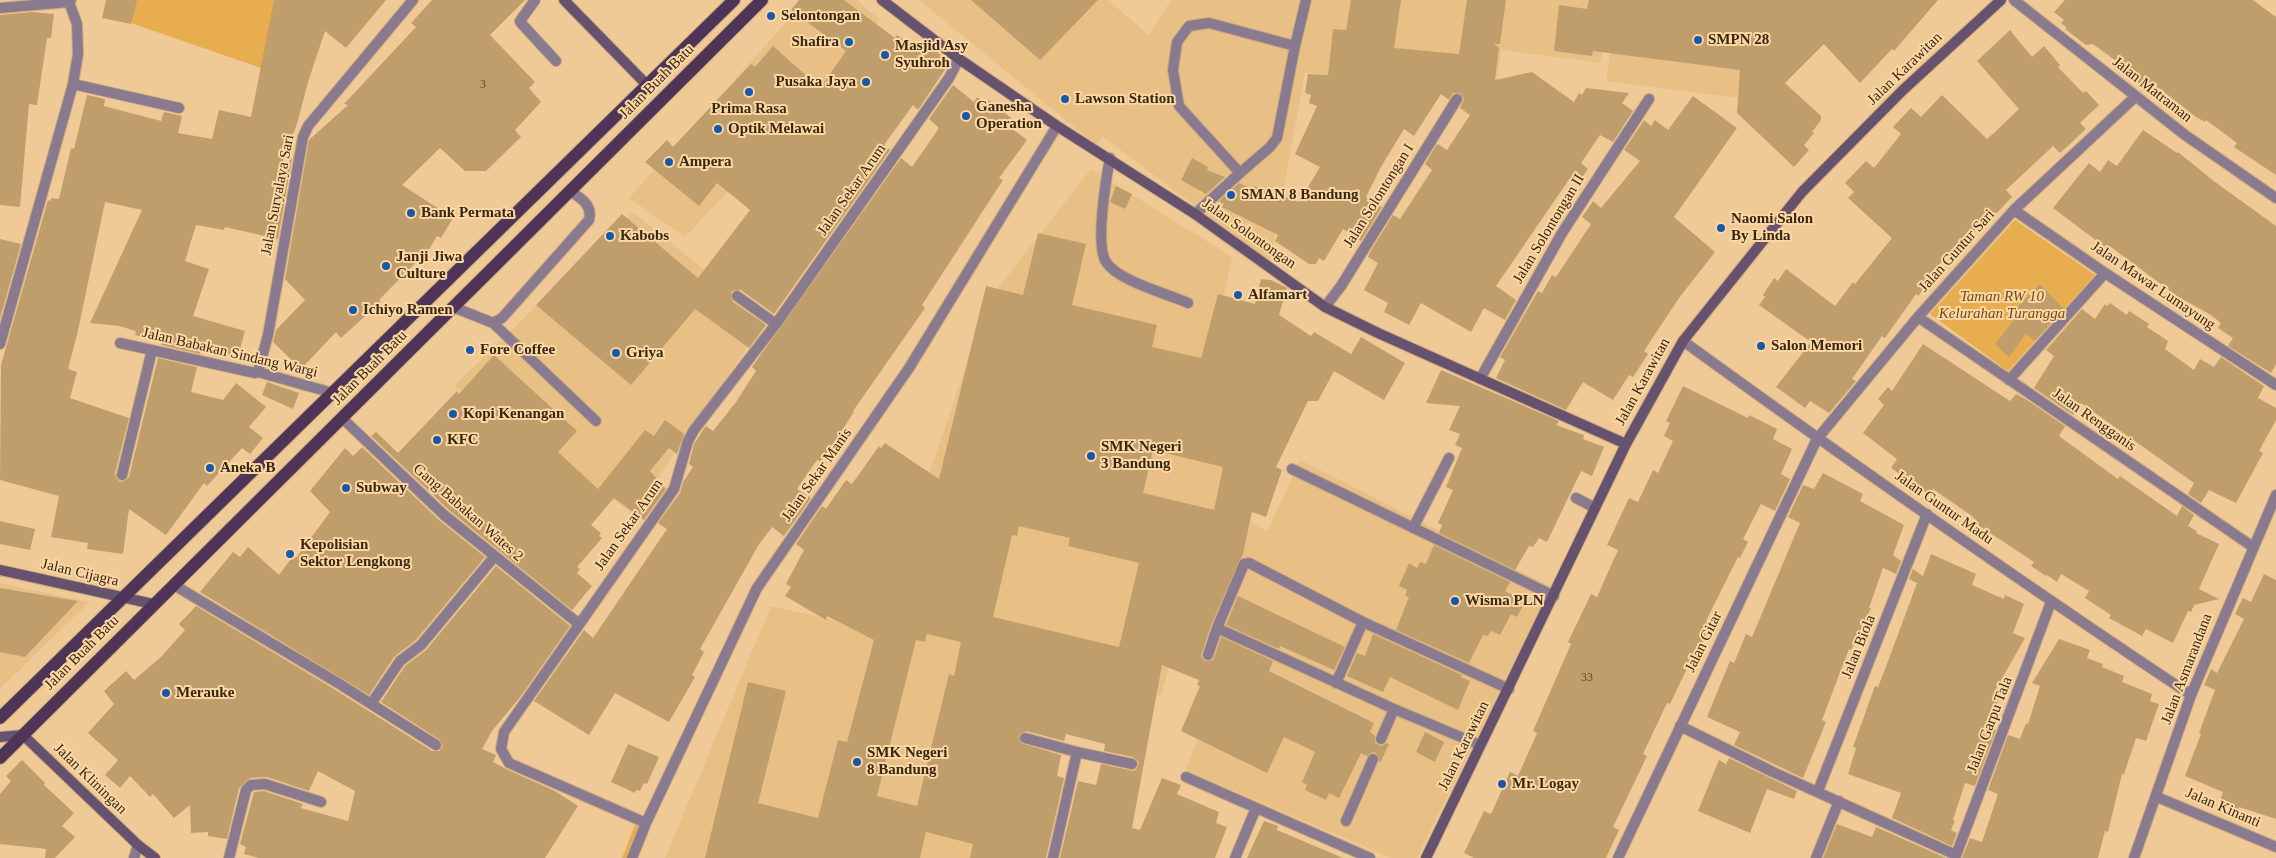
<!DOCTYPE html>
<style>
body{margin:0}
canvas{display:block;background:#efca96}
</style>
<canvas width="2276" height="858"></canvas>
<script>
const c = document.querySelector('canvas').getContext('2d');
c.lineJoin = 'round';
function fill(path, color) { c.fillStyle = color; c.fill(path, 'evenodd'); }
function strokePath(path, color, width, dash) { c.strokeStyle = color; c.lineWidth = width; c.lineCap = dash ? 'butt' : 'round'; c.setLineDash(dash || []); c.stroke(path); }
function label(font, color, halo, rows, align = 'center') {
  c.font = font + ' "Times New Roman",serif'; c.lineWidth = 4; c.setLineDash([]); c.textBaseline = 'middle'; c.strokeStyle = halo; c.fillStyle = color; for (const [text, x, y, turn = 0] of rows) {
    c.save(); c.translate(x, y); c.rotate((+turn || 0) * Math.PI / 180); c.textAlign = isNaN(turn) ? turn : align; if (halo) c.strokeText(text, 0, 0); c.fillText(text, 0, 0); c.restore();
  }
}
const built = new Path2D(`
 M806 0H857L880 20 810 105 685 237 629 198Z
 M919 0H1108L1149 35 1171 0H1610L1601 63 1501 50 1497 85 1305 73 1270 262 1103 137 1096 145Z
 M1618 0H1788L1776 103 1606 81Z
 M1091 169 1232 257 1205 386 1241 512 1259 528 1268 530 1300 460 1551 587 1417 858H1391L1186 770 1233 649 1185 625 1192 582 1161 696 1035 667 984 858H665L771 606 882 631 899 563 988 301Z
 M633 212 766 320 633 514 454 386Z
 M0 583 89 602 0 689Z`);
const green = new Path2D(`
 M132 0H284L261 68 125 21Z
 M2015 220 2095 275 2008 371 1930 314Z
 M636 822 642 824 629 858H622Z`);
const building = new Path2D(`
 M106 0H137L131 24 102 18Z
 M274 0H386L346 48 325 31 309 79 296 127 278 173 292 158 278 239 225 227 224 230 196 225 185 261 209 269 193 316 245 331 238 356 201 348 200 354 161 345 162 342 135 335 136 331 119 326 90 323 142 210 105 202 77 335 68 369 77 372 70 398 129 418 115 473 116 477 120 482 124 481 129 477 158 358 197 367 191 392 223 400 236 383 266 407 249 427 263 438 250 454 242 448 207 486 204 483 166 535 129 509 123 554 87 549 88 543 51 537 59 496 0 480 1 365 48 200 51 201V198L59 199 71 148 74 149 87 95 105 99 104 106 161 121 164 112 182 116 178 133 212 139 219 110 251 117Z
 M432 0H525L490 35 535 82 529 88 541 102 515 130 521 137 486 171H465L440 148 402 185 453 218 441 238 437 236 430 248 379 300 381 302 341 338 336 332 301 369 273 342 276 330 305 300 285 279 309 140 348 105 344 104 416 27 411 23Z
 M799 0H844L895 38 897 35 918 51 924 42 950 62 918 110 913 105 884 145 890 150 774 314 741 290H735L731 292V298L733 302 766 325 749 348 695 309 631 385 536 305 622 214 698 278 750 210 717 183 699 206 645 162 667 140 673 147 751 64 755 67 773 46 820 88 846 51 791 10Z
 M971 0H1098L1040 60Z
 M1351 0H1401L1394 48 1459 54 1467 0H1506L1500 44H1494L1499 48 1495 80 1532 72 1574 102 1579 93 1582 95 1586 88 1629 93 1622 103 1633 111 1613 142 1600 135 1581 163 1588 169 1577 184 1570 178 1496 286 1516 300 1505 320 1484 308 1471 332 1421 303 1409 325 1384 312 1388 303 1364 290 1378 263 1368 257 1370 252 1393 215 1400 219 1432 170 1425 164 1436 145 1438 144 1447 150 1470 115 1460 108 1464 99 1460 93H1453L1449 100 1441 94 1414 136 1404 129 1381 167 1366 197 1382 207 1361 241 1343 229 1324 261 1319 258 1316 264H1309L1275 241 1278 235 1222 207 1224 204 1219 201 1239 183 1252 189 1254 186 1299 202 1320 167 1295 154 1317 106 1309 103 1311 95 1305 93 1308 74 1328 75 1333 29 1346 30Z
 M1589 0H1938L1894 51 1892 49 1860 83 1824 44 1785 83 1821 116V120L1812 132 1814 133 1804 145 1809 150 1794 167 1737 113 1740 70 1593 51 1592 56 1554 51 1559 5 1587 9Z
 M2065 0H2253L2276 17V175L2234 147 2237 143 2206 120 2205 122 2196 117 2159 88 2155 87 2150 93 2127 74 2130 71 2093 44 2086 45 2065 29 2067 28 2061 23 2064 20 2054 12Z
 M32 12 54 14 51 38H47L37 105 29 104 20 207 0 205V15Z
 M2010 30 2032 57 2044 46 2060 65 2058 67 2083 93 2086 91 2099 105 2080 123 2086 129 2072 142 2060 153 2053 146 2006 190 2012 197 1994 216 1992 213 1974 231 1971 228 1937 267 1940 269 1918 296 1916 294 1885 338 1882 336 1852 379 1856 381 1829 413 1810 401 1805 408 1776 387 1811 342 1759 305 1765 297 1763 295 1774 278 1778 281 1786 269 1835 306 1853 282 1855 284 1892 238 1848 198 1854 192 1845 183 1866 161 1874 168 1901 134 1893 127 1911 108 1921 117 1942 95 1987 139 1995 132 2019 109 1977 61Z
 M953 85 974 102 977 97 986 104 989 100 1011 118 1007 125 1027 140 999 178 1003 180 922 305 925 308 853 411 854 412 821 462 817 460 797 489 811 498 784 536 772 527 758 546 700 649 704 652 692 675 695 677 669 722 615 693 589 735 534 701 584 630 593 638 667 529 658 523 680 493 683 482 693 467 689 464 694 444 703 430 706 426 713 431 736 402 756 371 752 367 901 158 912 167 939 128 929 119Z
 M1693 96 1737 128 1674 217 1715 252 1679 298 1644 351 1648 354 1633 377 1629 375 1613 400 1583 382 1566 410 1496 378 1505 360 1500 357 1538 291 1542 293 1552 275 1556 277 1591 224 1582 217 1593 201 1601 208 1640 161 1624 150 1644 120 1651 126 1655 120 1668 130Z
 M2143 130 2177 153 2178 152 2215 182 2276 226V364L2271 373 2228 346 2233 338 2218 328 2221 323 2211 315 2177 296 2111 247 2109 250 2053 208 2089 163 2100 172 2108 160 2117 166Z
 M1192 158 1208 167 1207 170 1225 177 1206 194 1181 180Z
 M1116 186 1132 194 1125 209 1110 202Z
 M1038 233 1086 244 1072 305 1157 325 1152 347 1201 358 1218 294 1255 304 1261 279 1271 280 1287 288 1279 315 1311 336 1314 332 1351 354 1361 337 1405 363 1384 400 1334 371 1318 401H1308L1276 467 1282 470 1266 517 1252 512 1243 554 1211 625 1201 656 1205 661 1213 660 1221 637 1273 661 1269 671 1374 723 1370 732 1375 736V743L1381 746 1387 743 1389 744 1380 763 1376 753 1372 752 1367 756 1361 753 1339 798 1329 793 1326 800 1305 790 1307 785 1302 782 1315 752 1284 737 1267 773 1181 731 1200 686 1197 685 1199 680 1162 665 1132 828 1140 830 1162 778 1181 785 1177 794 1219 812 1216 823 1227 827 1215 858H1060L1078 781 1096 785 1101 764 1134 771 1137 768 1139 762 1133 757 1104 751 1105 744 1066 734 1064 741 1026 731 1019 736 1021 743 1061 755 1057 776 1064 778 1046 858H970L973 844 926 832 920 858H705L748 682 786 691 758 803 818 818 838 740 847 742 874 640 827 616 826 620 785 596 791 587 786 584 804 550 796 544 822 506 826 509 846 480 852 484 879 446 881 448 885 443 939 479 986 286 1023 295ZM1153 450 1223 467 1214 510 1143 493ZM1019 526 1070 538 1068 546 1139 563 1119 647 993 617 1012 535 1017 536ZM927 634 961 642 954 676 949 674 917 806 877 796 916 640 925 642Z
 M0 239 21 244 0 319Z
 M2040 284 2064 309 2035 341 2026 334 2009 357 1995 344 2017 316 2013 312Z
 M2110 303 2127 315 2129 311 2149 324 2147 327 2168 341 2165 349 2194 370 2200 359 2214 367 2221 357 2264 386 2258 398 2276 408V420L2259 451 2263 453 2236 503 2209 490 2201 503 2188 494 2194 483 2081 403 2073 415 2034 388 2054 356 2046 350 2082 309 2095 319 2105 304 2107 306Z
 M1923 344 2010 401 2016 394 2027 400 2065 426 2059 436 2118 479 2120 476 2177 516 2182 506 2194 515 2188 526 2197 531 2196 533 2219 544 2199 589 2219 599 2194 605 2191 612 2188 611 2173 643 2146 629 2142 636 2109 618 2111 615 2085 598 2089 591 2061 574 2057 582 2047 575 2046 576 2031 566 2034 562 1978 525V522L1972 516 1933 489 1930 495 1891 468 1897 459 1863 433 1884 405 1878 399 1888 387 1892 391Z
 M494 355 577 431 558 452 598 489 645 430 654 436 665 420 684 434 677 454 669 448 650 471 666 489 644 520 614 498 591 525 601 533 599 536 602 538 577 567 580 569 577 573 592 586 572 610 449 510 371 436 376 432 398 453 457 391 459 394Z
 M1441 370 1559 421 1556 425 1584 435 1583 439 1604 447 1592 476 1581 471 1547 542 1539 538 1533 547 1529 546 1515 570 1439 533 1442 525 1438 523 1453 490 1446 487 1462 448 1455 445 1460 434 1449 430 1460 406 1426 403Z
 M267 382 299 393 293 409 262 395Z
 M1683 386 1748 418 1749 415 1777 429 1773 439 1792 449 1781 474 1790 479 1775 511 1761 504 1743 539 1748 542 1740 558 1738 557 1706 621 1712 624 1694 659 1692 658 1670 704 1667 703 1643 754 1647 756 1613 827 1619 830 1606 858H1474L1464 853 1484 811 1491 814 1510 772 1518 776 1537 733 1533 731 1571 644 1568 642 1591 594 1597 597 1618 550 1607 545 1629 498 1638 502 1653 470 1658 473 1673 441 1664 436 1670 423 1666 421Z
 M362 447 439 520 485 557 416 640 394 657 369 695 200 592 233 552 240 557 248 547 279 575 293 556 296 558 330 512 310 491 345 448 353 456Z
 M1823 473 1863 494 1860 501 1904 525 1893 555 1901 561 1896 574 1883 568 1869 608H1871L1851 650 1849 649 1822 720 1826 722 1803 778 1734 745 1740 732 1707 717 1730 661 1734 663 1746 634 1752 637 1800 523 1788 517 1803 485 1814 489Z
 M0 521 35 529 30 550 0 544Z
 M1434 545 1510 582 1505 591 1525 602 1517 617 1511 614 1500 635 1491 631 1488 636 1483 635 1469 663 1396 630 1409 597 1405 596 1407 590 1399 586 1409 563 1417 568 1420 562 1426 564Z
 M1931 554 1976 574 1972 585 2004 599 2005 595 2024 604 2013 633 2025 638 1996 689 2001 692 1989 728 1996 730 1975 786 1965 783 1953 820 1955 821 1951 830 1957 833 1952 846 1892 818 1901 793 1848 774 1856 748 1853 747 1875 686 1878 687 1887 664 1917 583 1909 579 1913 569 1923 576Z
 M496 566 570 626 521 696 492 731 482 749 496 755 493 762 506 769 555 791 578 806 545 858H259L244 854 246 847 240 844 254 792 264 791 303 804 301 808 348 821 355 791 318 771 309 791 267 777 250 778 239 788 227 839 208 836V832L191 833 190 805 174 818 153 794 150 797 130 776 120 788 105 775 118 760 88 733 114 704 104 691 126 671 134 680 162 656 185 630 179 624 196 606 334 689 432 751H439L443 746 440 740 381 702 405 666 426 650Z
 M2264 574 2276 580V819L2239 807 2237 811 2219 804 2223 792 2185 776 2201 734 2199 733 2215 690 2204 685 2211 669 2217 673 2244 619 2235 614 2243 598 2251 602Z
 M0 588 78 601 25 657 0 652Z
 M1238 596 1345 647 1334 670 1280 646 1279 649 1226 625Z
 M1373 634 1462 675 1461 677 1470 681 1458 710 1390 677 1383 692 1347 676 1357 653 1365 656Z
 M2059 639 2090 650 2087 658 2103 664 2102 667 2124 676 2122 682 2152 694 2150 701 2159 704 2146 741 2136 738 2124 774H2122L2108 832 2105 831 2098 858H1962L1970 838 1982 842 1998 794 1988 790 2008 735 2020 739 2026 723 2028 724 2040 686 2032 683Z
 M1425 732 1444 742 1435 762 1416 752Z
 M628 744 659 757 647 784 644 783 640 791 636 790 635 793 611 782Z
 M1729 758 1797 791 1794 799 1767 789 1750 833 1698 811 1719 760 1726 764Z
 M22 760 45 783 44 785 74 813 62 826 75 837 55 858H45L46 849 0 844V794L11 781 6 776Z
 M1264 821 1278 826 1277 830 1343 858H1247Z
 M1837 824 1872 837 1876 827 1946 858H1823Z`);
const lane = new Path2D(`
 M535 0 520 21 521 23 556 61
 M1110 158C1106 179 1095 245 1106 262 1118 281 1168 294 1188 303
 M1240 173 1270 147 1277 138 1295 46 1306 0
 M1195 214 1240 173 1179 106 1173 70 1177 42 1189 26 1209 23 1295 46
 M737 296 776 324
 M453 307 493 323 502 318 589 220C593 205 581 198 570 191
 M493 323 596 421
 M1576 498 1595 508
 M1217 628 1394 709 1480 745
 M1208 655 1217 628 1244 564 1249 563 1363 622 1509 689
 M1336 683 1363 622
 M1381 739 1394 709
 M1346 821 1373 759`);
const street = new Path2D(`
 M2014 0 2185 135 2276 198
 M0 8 69 2 71 0
 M73 84 179 108
 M2014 210 2105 273 2276 385
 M1325 307 1341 286 1457 99
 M1918 317 2253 547
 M1683 341C1850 462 2019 581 2191 695
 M120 343 255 373 258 372 333 393
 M0 344 73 84 78 54 77 24 69 2
 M258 372 268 335 303 137 308 126 413 0
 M1480 379 1562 233 1649 99
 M2009 380 2105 273
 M342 418 444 515 579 624
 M1292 469 1554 596
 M122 475 152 350
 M1413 528 1449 458
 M174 585 338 683 436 745
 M371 704 400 661 421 645 494 557
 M1680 726 1773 772 1956 855
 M1025 738 1077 752 1132 764
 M1186 777 1370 858
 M1818 791 1927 514
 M2157 797 2276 847
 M646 823 509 763 501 749 504 732 674 489 688 441 694 430 776 324 949 78 959 59
 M134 858 138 845
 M229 858 246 790 251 785 265 784 321 802
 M632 858 646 823 757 588 909 368 1057 126
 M1053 858 1077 752
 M1235 858 1256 808
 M1618 858 1817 439 1918 317 2014 210 2135 97
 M1816 858 1839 801
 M1955 858 2051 602
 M2134 858 2191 695 2276 495`);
const secondary = new Path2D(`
 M564 0 647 85
 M882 0 959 59 1057 126 1195 214 1325 307 1378 333 1626 444
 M0 570 153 604
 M0 737 23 735 138 845 155 858
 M1426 858 1626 444 1683 341 1802 192 1903 90 2001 0`);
const primary = new Path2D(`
 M0 718 734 0
 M0 758 762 0`);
const markers = [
 [771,16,5,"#1758a8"],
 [1698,40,5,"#1758a8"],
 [849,42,5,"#1758a8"],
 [885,55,5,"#1758a8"],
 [866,82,5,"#1758a8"],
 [749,92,5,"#1758a8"],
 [1065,99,5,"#1758a8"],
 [966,116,5,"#1758a8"],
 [718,129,5,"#1758a8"],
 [669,162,5,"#1758a8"],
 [1231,195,5,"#1758a8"],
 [411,213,5,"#1758a8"],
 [1721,228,5,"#1758a8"],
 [610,236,5,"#1758a8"],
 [386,266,5,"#1758a8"],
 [1238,295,5,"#1758a8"],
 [353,310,5,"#1758a8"],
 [1761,346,5,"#1758a8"],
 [470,350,5,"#1758a8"],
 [616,353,5,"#1758a8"],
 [453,414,5,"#1758a8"],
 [437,440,5,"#1758a8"],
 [1091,456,5,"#1758a8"],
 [210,468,5,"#1758a8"],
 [346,488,5,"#1758a8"],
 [290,554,5,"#1758a8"],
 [1455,601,5,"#1758a8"],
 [166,693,5,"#1758a8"],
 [857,762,5,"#1758a8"],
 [1502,784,5,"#1758a8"]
];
const numberNames = [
 ["3",483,85],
 ["33",1587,678]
];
const poiNames = [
 ["Selontongan",781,16],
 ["SMPN 28",1708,40],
 ["Shafira",839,42,"right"],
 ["Masjid Asy",895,46],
 ["Syuhroh",895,63],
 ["Pusaka Jaya",856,82,"right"],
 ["Lawson Station",1075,99],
 ["Ganesha",976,107],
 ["Operation",976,124],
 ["Prima Rasa",749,109,"center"],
 ["Optik Melawai",728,129],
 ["Ampera",679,162],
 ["SMAN 8 Bandung",1241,195],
 ["Bank Permata",421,213],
 ["Naomi Salon",1731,219],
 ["By Linda",1731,236],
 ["Kabobs",620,236],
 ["Janji Jiwa",396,257],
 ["Culture",396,274],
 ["Alfamart",1248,295],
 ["Ichiyo Ramen",363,310],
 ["Salon Memori",1771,346],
 ["Fore Coffee",480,350],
 ["Griya",626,353],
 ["Kopi Kenangan",463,414],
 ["KFC",447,440],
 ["SMK Negeri",1101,447],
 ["3 Bandung",1101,464],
 ["Aneka B",220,468],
 ["Subway",356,488],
 ["Kepolisian",300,545],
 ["Sektor Lengkong",300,562],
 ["Wisma PLN",1465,601],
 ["Merauke",176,693],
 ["SMK Negeri",867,753],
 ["8 Bandung",867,770],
 ["Mr. Logay",1512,784]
];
const streetNames = [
 ["Jalan Karawitan",1905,69,-44],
 ["Jalan Buah Batu",657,82,-45],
 ["Jalan Matraman",2152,90,38],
 ["Jalan Sekar Arum",852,190,-55],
 ["Jalan Suryalaya Sari",278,195,-79],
 ["Jalan Solontongan I",1379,196,-58],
 ["Jalan Solontongan II",1549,229,-59],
 ["Jalan Solontongan",1249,234,35],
 ["Jalan Guntur Sari",1957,251,-48],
 ["Jalan Mawar Lumayung",2153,286,34],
 ["Jalan Babakan Sindang Wargi",230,353,13],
 ["Jalan Buah Batu",370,368,-45],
 ["Jalan Karawitan",1643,382,-61],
 ["Jalan Rengganis",2094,420,35],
 ["Jalan Sekar Manis",817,475,-55],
 ["Jalan Guntur Madu",1944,508,35],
 ["Gang Babakan Wates 2",468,513,41],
 ["Jalan Sekar Arum",629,525,-55],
 ["Jalan Cijagra",80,573,13],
 ["Jalan Gitar",1704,642,-64],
 ["Jalan Biola",1859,647,-68],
 ["Jalan Buah Batu",82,653,-45],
 ["Jalan Asmarandana",2187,669,-69],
 ["Jalan Garpu Tala",1990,725,-69],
 ["Jalan Karawitan",1464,746,-64],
 ["Jalan Kliningan",90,779,44],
 ["Jalan Kinanti",2223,808,23]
];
const parkNames = [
 ["Taman RW 10",2002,297],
 ["Kelurahan Turangga",2002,314]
];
fill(built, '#e8c085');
fill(green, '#e7ad4f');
fill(building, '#c09e6b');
strokePath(lane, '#caaa7c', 12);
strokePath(street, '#caaa7c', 12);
strokePath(secondary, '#caaa7c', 12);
strokePath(primary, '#caaa7c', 14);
strokePath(lane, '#897a8f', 10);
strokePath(street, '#897a8f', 10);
strokePath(secondary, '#66516f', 10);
strokePath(primary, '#4e3457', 12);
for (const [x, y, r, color] of markers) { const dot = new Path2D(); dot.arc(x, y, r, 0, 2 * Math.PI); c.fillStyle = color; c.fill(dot); strokePath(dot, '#fcd7a3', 2); }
label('12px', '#584629', null, numberNames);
label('bold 15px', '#362813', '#fcd7a3', poiNames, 'left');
label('15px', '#362813', '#fcd7a3', streetNames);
label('italic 15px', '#6d4e1b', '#fcd7a3', parkNames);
</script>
